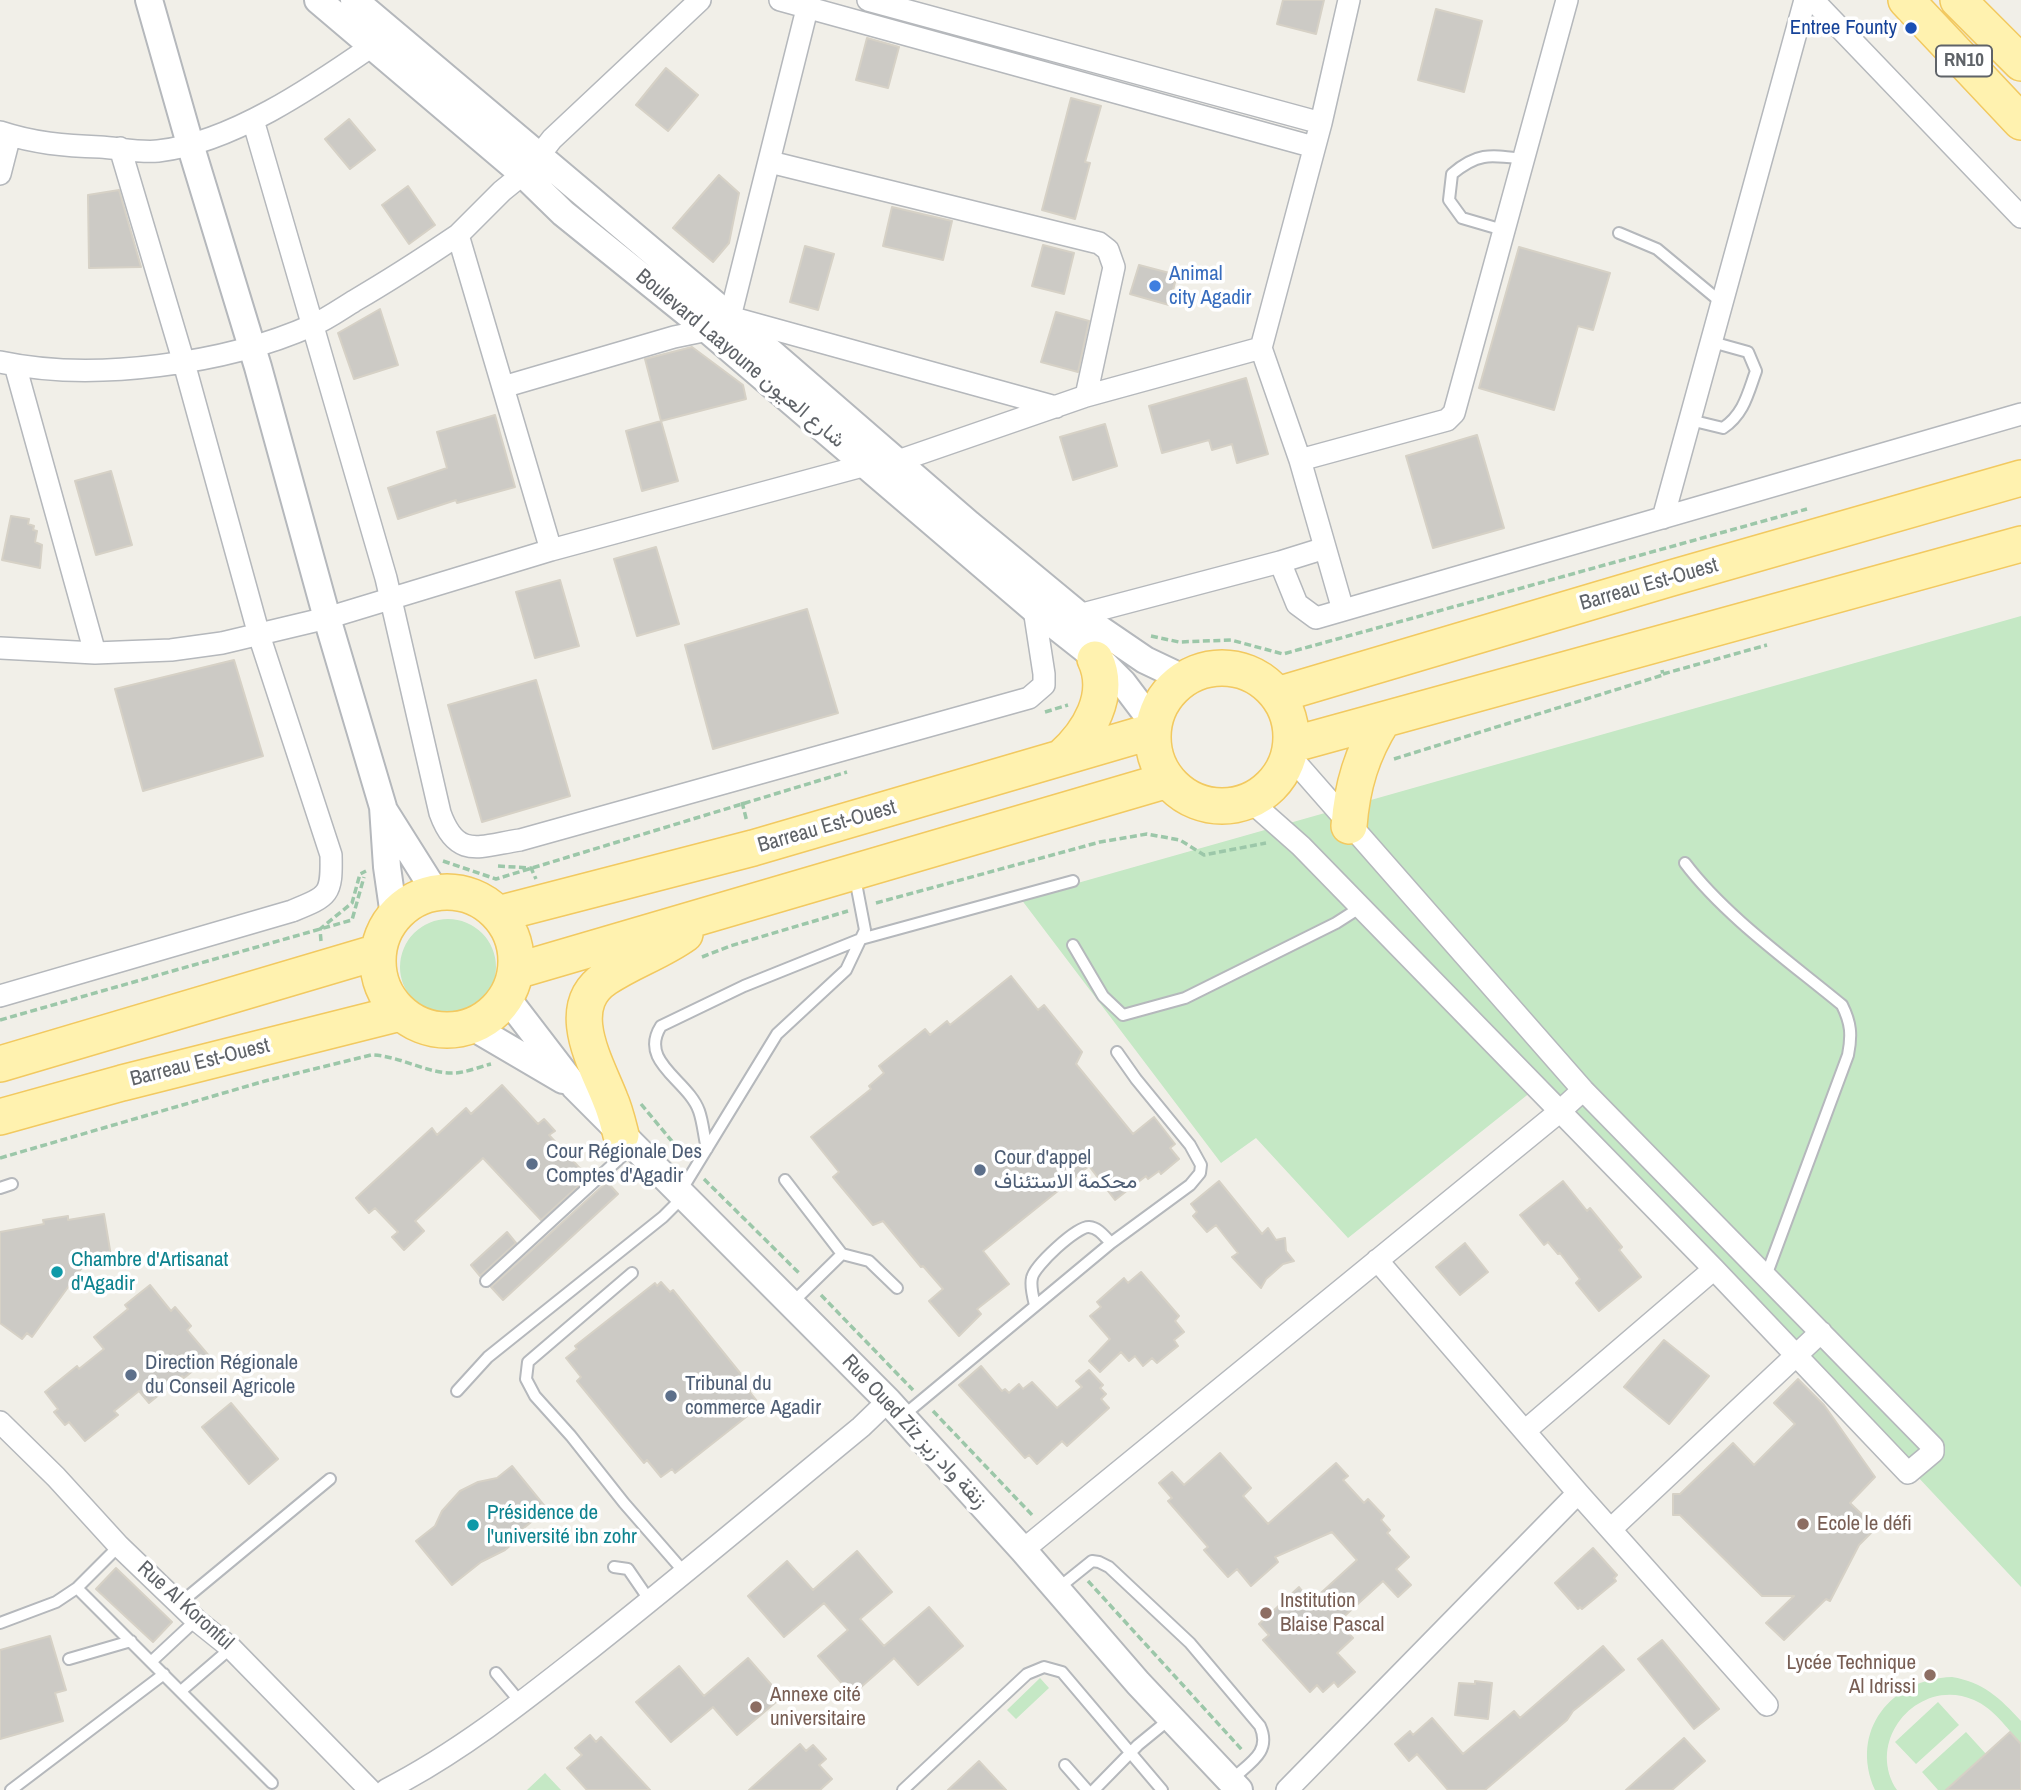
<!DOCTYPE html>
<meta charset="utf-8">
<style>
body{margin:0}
canvas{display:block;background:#f1efe8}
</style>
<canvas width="2021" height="1790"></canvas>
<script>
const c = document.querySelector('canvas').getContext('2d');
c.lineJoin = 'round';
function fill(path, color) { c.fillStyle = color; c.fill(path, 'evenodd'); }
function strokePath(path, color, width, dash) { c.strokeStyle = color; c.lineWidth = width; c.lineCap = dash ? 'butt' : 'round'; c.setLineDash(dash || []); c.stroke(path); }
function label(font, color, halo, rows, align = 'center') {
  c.font = font + ' "Archivo Narrow",Vazirmatn,sans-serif'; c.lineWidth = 7; c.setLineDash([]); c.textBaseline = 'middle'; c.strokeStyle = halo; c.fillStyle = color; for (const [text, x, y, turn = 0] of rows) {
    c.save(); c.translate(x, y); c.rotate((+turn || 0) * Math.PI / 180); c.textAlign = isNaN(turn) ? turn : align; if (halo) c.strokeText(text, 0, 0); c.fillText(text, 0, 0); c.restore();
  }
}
const green = new Path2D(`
 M2021 616V1587L1546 1080 1348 1238 1256 1138 1221 1163 1021 899Z
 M400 967a48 48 0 1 1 96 0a48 48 0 1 1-96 0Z
 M1952 1677C1983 1682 2000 1698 2021 1721V1744C2007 1728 1993 1708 1974 1700 1919 1676 1864 1740 1897 1790H1875C1849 1731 1891 1679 1952 1677Z
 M1040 1678 1049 1688 1016 1719 1007 1710Z
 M1938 1702 1959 1725 1916 1764 1895 1742Z
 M1966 1732 1986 1754 1946 1790H1938L1922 1772Z
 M545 1773 561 1790H527Z`);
const building = new Path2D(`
 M1283 0H1324L1316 34 1277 24Z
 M1436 9 1482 21 1464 92 1418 80Z
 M867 38 899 47 888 88 856 80Z
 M666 68 698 95 668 131 636 105Z
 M1071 98 1101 106 1085 162 1090 163 1075 219 1042 210Z
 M349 119 375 150 350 169 325 139Z
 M719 175 739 193 729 243 713 262 673 228Z
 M408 186 435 225 409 244 382 205Z
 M119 190 141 267 89 268 88 195Z
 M892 207 952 221 943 260 883 246Z
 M1043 245 1074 253 1064 294 1032 286Z
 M805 246 834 254 818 310 790 302Z
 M1519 247 1610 273 1593 330 1578 326 1554 410 1479 388Z
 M1139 265 1177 275 1169 305 1130 294Z
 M380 309 398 365 354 379 338 333Z
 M1056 312 1089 321 1078 372 1041 362Z
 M692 347 743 385 746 399 661 421 645 359Z
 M1246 378 1268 454 1237 463 1232 444 1212 450 1209 440 1162 453 1149 406Z
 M495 415 515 487 457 503 456 500 398 519 388 488 447 468 437 432Z
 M661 421 678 481 642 491 626 431Z
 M1105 424 1117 466 1073 480 1060 437Z
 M1477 435 1504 528 1433 548 1406 456Z
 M111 471 132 545 96 555 75 481Z
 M11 516 29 519 28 524 34 526 33 530 37 531 35 542 42 545 40 568 2 560Z
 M656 547 679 624 637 636 614 559Z
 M560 580 579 646 535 658 516 592Z
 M807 609 838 713 713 749 685 645Z
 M234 660 263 756 143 791 115 689Z
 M536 680 570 796 482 822 448 705Z
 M1011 976 1038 1010 1044 1005 1082 1052 1076 1064 1133 1134 1154 1117 1175 1144 1170 1148 1179 1159 1161 1174 1159 1171 1148 1179 1146 1176 1115 1200 1089 1166 983 1251 1009 1284 977 1309 981 1314 959 1336 929 1301 943 1289 923 1266 921 1267 883 1221 873 1225 833 1177 839 1172 811 1137 871 1089 869 1086 884 1073 879 1066 925 1029 930 1035 947 1021 950 1025Z
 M502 1085 538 1124 544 1119 555 1131 549 1135 588 1177 541 1220 483 1158 415 1221 424 1231 404 1250 392 1237 398 1232 375 1208 369 1213 356 1198 432 1128 437 1135 466 1108 471 1114Z
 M1219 1181 1262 1234 1268 1228 1276 1240 1285 1238 1286 1251 1294 1261 1283 1264 1266 1279 1261 1288 1232 1257 1238 1253 1216 1225 1207 1232 1193 1216 1197 1212 1191 1204Z
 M1563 1181 1587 1211 1590 1208 1622 1247 1619 1250 1641 1277 1599 1311 1576 1283 1580 1279 1560 1253 1558 1254 1548 1242 1544 1245 1520 1215Z
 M607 1182 618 1194 503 1300 491 1287Z
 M104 1214 112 1262 84 1265 32 1337 27 1333 22 1339 0 1323V1232L44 1224 43 1220 68 1216V1220Z
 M507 1232 516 1243 480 1276 471 1265Z
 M1465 1243 1488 1272 1460 1295 1436 1267Z
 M1141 1272 1179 1316 1175 1321 1184 1332 1174 1340 1178 1346 1157 1363 1152 1358 1143 1366 1135 1356 1129 1361 1121 1352 1100 1372 1089 1361 1110 1339 1090 1316 1101 1307 1097 1302 1124 1278 1128 1283Z
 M661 1282 670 1292 673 1290 753 1389 749 1391 757 1401 752 1406 755 1410 675 1473 672 1469 661 1477 647 1460 644 1463 577 1381 581 1377 566 1358 577 1349 575 1346 655 1283 657 1286Z
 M150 1285 171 1311 175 1307 191 1326 187 1330 210 1357 184 1378 182 1376 149 1403 139 1391 114 1411 118 1415 85 1441 69 1422 65 1425 54 1412 58 1409 45 1392 77 1366 79 1369 104 1349 94 1337 128 1309 125 1305Z
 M1664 1340 1709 1376 1669 1424 1624 1387Z
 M981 1366 1002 1391 1005 1389 1009 1393 1019 1384 1023 1389 1032 1382 1057 1408 1082 1387 1076 1381 1089 1370 1103 1385 1100 1388 1106 1394 1101 1399 1109 1408 1067 1446 1062 1441 1037 1464 1029 1455 1025 1458 959 1385Z
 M1798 1379 1824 1405 1875 1477 1850 1503 1876 1528 1859 1545 1830 1601 1826 1599 1784 1640 1766 1623 1794 1596H1762L1680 1515H1673V1494H1680L1733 1443 1754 1465 1795 1424 1774 1403Z
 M231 1403 278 1459 249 1484 202 1427Z
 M1220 1453 1251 1488 1243 1496 1268 1524 1336 1463 1348 1476 1343 1480 1364 1503 1368 1499 1384 1516 1381 1520 1390 1530 1387 1533 1409 1557 1396 1569 1411 1585 1398 1597 1383 1581 1338 1622 1353 1638 1337 1653 1355 1672 1338 1687 1334 1682 1323 1692 1317 1685 1310 1692 1263 1640 1269 1635 1259 1624 1299 1587 1311 1602 1357 1560 1332 1532 1275 1557 1278 1562 1251 1586 1237 1569 1228 1577 1204 1550 1208 1547 1168 1501 1172 1498 1159 1483 1172 1472 1184 1485Z
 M512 1466 547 1509 519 1532 512 1544 505 1550 481 1562 452 1585 416 1541 435 1526 442 1511 460 1491 478 1482 497 1478Z
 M1593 1548 1617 1575 1614 1578 1616 1581 1582 1609 1580 1607 1578 1609 1555 1583Z
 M857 1551 892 1592 860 1619 884 1646 929 1607 963 1646 918 1685 894 1658 852 1695 818 1656 848 1630 824 1603 784 1637 748 1596 787 1561 813 1590Z
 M116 1568 172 1622 153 1642 96 1589Z
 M50 1636 66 1690 55 1693 63 1721 0 1739V1650Z
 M1662 1640 1719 1709 1694 1729 1638 1659Z
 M1603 1646 1624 1670 1573 1711 1567 1720 1485 1790H1448L1417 1754 1409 1761 1395 1744 1410 1731 1413 1735 1432 1718 1463 1754 1514 1711 1520 1718Z
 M748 1658 782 1697 737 1735 713 1707 671 1742 636 1702 679 1666 704 1696Z
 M1475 1681 1492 1683 1488 1719 1455 1715 1459 1683 1475 1684Z
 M2010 1732 2021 1744V1790H1946Z
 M590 1735 596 1742 601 1737 650 1790H587L567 1768 582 1755 575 1748Z
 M1684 1738 1705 1761 1672 1790H1626Z
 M800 1744 806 1751 813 1745 826 1759 819 1765 832 1779 820 1790H749Z
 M979 1761 1006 1790H948Z`);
const path = new Path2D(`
 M1151 636 1179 642 1231 640 1283 654 1807 509
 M1663 674 1767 645
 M1045 712 1068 705
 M1394 759 1663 675 1662 670
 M742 802 747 822
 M443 861 496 879 847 772
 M498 866 531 868 536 879
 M876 903 1100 842 1147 834 1180 840 1204 855 1266 843
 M321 941 320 929 352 903 360 874 366 871
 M702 957 730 946 848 911
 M0 1020 352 920 364 877
 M641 1104 685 1157
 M0 1158 265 1081 371 1055C398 1055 428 1074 453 1073 465 1073 479 1067 491 1064
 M704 1179 801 1275
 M821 1295 913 1390
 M933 1411 1034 1517
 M1088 1581 1243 1751`);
const service = new Path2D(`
 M1503 230 1462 218 1449 200 1452 174C1478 152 1491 155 1523 159
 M1619 233 1657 249 1722 303
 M1690 420 1723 428C1744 414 1748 393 1756 371L1748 352 1712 342
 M1685 863C1725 916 1790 962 1842 1005 1851 1023 1852 1035 1848 1055L1766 1276
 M1073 945 1103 996 1123 1015 1185 998 1336 923 1361 907
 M707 1149C704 1137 703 1122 699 1111 688 1080 638 1062 661 1026L744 986 861 939 1073 881
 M785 1180 842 1254 791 1304
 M0 1188 12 1184
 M681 1191 777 1034 846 970 865 930 855 878
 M842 1254 869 1261 897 1288
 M632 1273 528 1362 526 1379 535 1396 571 1436 624 1503 685 1573
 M486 1281 633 1146
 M1035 1305C1033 1297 1030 1286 1032 1278 1034 1266 1077 1226 1089 1227 1099 1228 1104 1236 1111 1243
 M457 1391 488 1357 663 1217 683 1197
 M904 1415 1111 1243 1190 1185 1200 1173 1201 1165 1190 1145 1136 1079 1117 1052
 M614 1567 628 1569 650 1601
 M77 1588 272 1783
 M1056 1590 1092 1561 1099 1562 1109 1567 1190 1643 1260 1726C1272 1753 1249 1763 1230 1781
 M179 1604 330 1479
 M0 1623 56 1602 77 1588 119 1546
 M69 1659 131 1641
 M152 1661 196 1620
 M496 1673 521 1703
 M181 1691 231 1648
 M1065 1765 1087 1790
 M11 1790 164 1674
 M903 1790 1027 1674 1044 1667 1062 1672 1162 1790
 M1094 1790 1138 1745 1171 1718`);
const minor = new Path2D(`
 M780 0 1314 147
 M868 0 1321 123
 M1813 0 2021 217
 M807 9 730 317 1056 407
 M253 120 386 578 440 813C457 860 479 846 520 840L1029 698 1044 685V674L1034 609
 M0 132C33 143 65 146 100 147 118 148 140 153 158 151 231 143 313 87 372 46
 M538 157 552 139 700 0
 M770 162 1099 243 1108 250 1114 267 1086 396
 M0 174 10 135
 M523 174 502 191 458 235 551 550
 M0 362C93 382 226 364 313 325 327 319 341 309 354 301 390 280 424 258 458 235
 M15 365 95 653
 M503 387 674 337 708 330
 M1300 460 1447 420 1454 413 1567 0
 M898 461 1086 396 1261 348
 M1663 518 1805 0
 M1280 562 1297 604 1316 618 2021 414
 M1343 610 1300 460 1261 348 1321 123 1349 0
 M1079 615 1280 562 1325 548
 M0 648 95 653 171 650 222 643 327 618 551 550 866 465
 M1249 800 1301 846 1714 1269 1908 1473 1933 1452V1447L1583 1090 1289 755
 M0 996 292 911C329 896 332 895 331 855L259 635 184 363 120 148
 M1377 1260 1578 1493 1767 1705
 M0 1422 56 1477 119 1546 196 1620 231 1648 370 1790
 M1526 1430 1714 1269
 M1611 1529 1821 1332
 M1023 1550 1559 1112 1583 1090
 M386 1790C460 1752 525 1700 591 1648 682 1576 771 1501 861 1427L888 1401
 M1287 1790 1578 1493`);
const tertiary = new Path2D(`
 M149 0 190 144 258 367 327 618 383 807 387 867 394 916
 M318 0 523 174 563 213 708 330 1034 609 1105 665 1123 683 1154 724
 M354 0 730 317 969 524 1079 615 1145 660 1185 679
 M385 812 436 893
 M506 997 575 1087 888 1401 1023 1550 1138 1683 1239 1790
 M471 1026 563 1080`);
const primary = new Path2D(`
 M1906 0 2021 122
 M1958 0 2021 63
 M1153 737a69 69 0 1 1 138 0a69 69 0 1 1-138 0Z
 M1277 695 1668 579 2021 478
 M1291 745 2021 544
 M1062 757C1089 733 1112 695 1095 659
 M1349 826C1352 786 1362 753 1383 720
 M378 961a69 69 0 1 1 138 0a69 69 0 1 1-138 0Z
 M498 914 753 848 1153 731
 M516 971 1168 780
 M0 1064 378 952
 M0 1117 122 1083 400 1013
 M621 1135C618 1123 615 1110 610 1099 596 1063 562 1007 606 978 631 961 660 952 685 934`);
const markers = [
 [1911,28,7,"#1a4fb4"],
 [1155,286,7,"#3f7fe0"],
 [532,1164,7,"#5c6f8a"],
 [980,1170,7,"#5c6f8a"],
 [57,1272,7,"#0f9aa8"],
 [131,1375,7,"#5c6f8a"],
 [671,1396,7,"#5c6f8a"],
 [1803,1524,7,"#8d6e63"],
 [473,1525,7,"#0f9aa8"],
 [1266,1613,7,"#8d6e63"],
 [1930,1675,7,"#8d6e63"],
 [756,1707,7,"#8d6e63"]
];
const shields = [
 [1964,61,56]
];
const shieldNames = [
 ["RN10",1964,61]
];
const transitNames = [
 ["Entree Founty",1897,28]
];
const shopNames = [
 ["Animal",1169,274],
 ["city Agadir",1169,298]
];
const streetNames = [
 ["Boulevard Laayoune شارع العيون",740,359,40],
 ["Barreau Est-Ouest",1649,585,-16],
 ["Barreau Est-Ouest",827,827,-16],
 ["Barreau Est-Ouest",200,1063,-14],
 ["Rue Oued Ziz زنقة واد زيز",914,1432,47],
 ["Rue Al Koronful",185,1606,42]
];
const serviceNames = [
 ["Cour Régionale Des",546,1152],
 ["Comptes d'Agadir",546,1176],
 ["Cour d'appel",994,1158],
 ["محكمة الاستئناف",994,1182],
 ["Direction Régionale",145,1363],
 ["du Conseil Agricole",145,1387],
 ["Tribunal du",685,1384],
 ["commerce Agadir",685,1408]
];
const cultureNames = [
 ["Chambre d'Artisanat",71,1260],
 ["d'Agadir",71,1284],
 ["Présidence de",487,1513],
 ["l'université ibn zohr",487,1537]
];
const educationNames = [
 ["Ecole le défi",1817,1524],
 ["Institution",1280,1601],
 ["Blaise Pascal",1280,1625],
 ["Lycée Technique",1916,1663,"right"],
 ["Al Idrissi",1916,1687,"right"],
 ["Annexe cité",770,1695],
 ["universitaire",770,1719]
];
fill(green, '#c5e8c5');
fill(building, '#cccac5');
strokePath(building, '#d6d1c6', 2);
strokePath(service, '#b5b8bc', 14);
strokePath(minor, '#b5b8bc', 24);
strokePath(tertiary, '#b5b8bc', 30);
strokePath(primary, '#f2c960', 38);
strokePath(path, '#9cc7a9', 3.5, [7, 3.5]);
strokePath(service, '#fff', 10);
strokePath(minor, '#fff', 21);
strokePath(tertiary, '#fff', 26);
strokePath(primary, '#fff2af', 35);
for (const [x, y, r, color] of markers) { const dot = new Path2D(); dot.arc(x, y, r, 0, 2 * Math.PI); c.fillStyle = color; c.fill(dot); strokePath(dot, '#fff', 2.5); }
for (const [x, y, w] of shields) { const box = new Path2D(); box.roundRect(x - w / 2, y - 15.5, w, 31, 5); c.fillStyle = '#fff'; c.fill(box); strokePath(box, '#5f6368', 2); }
label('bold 19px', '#5f6368', null, shieldNames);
label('21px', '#164399', '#fff', transitNames, 'right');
label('21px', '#366cbe', '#fff', shopNames, 'left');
label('21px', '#5f6368', '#fff', streetNames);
label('21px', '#4e5e75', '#fff', serviceNames, 'left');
label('21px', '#0d838f', '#fff', cultureNames, 'left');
label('21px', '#785e54', '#fff', educationNames, 'left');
</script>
